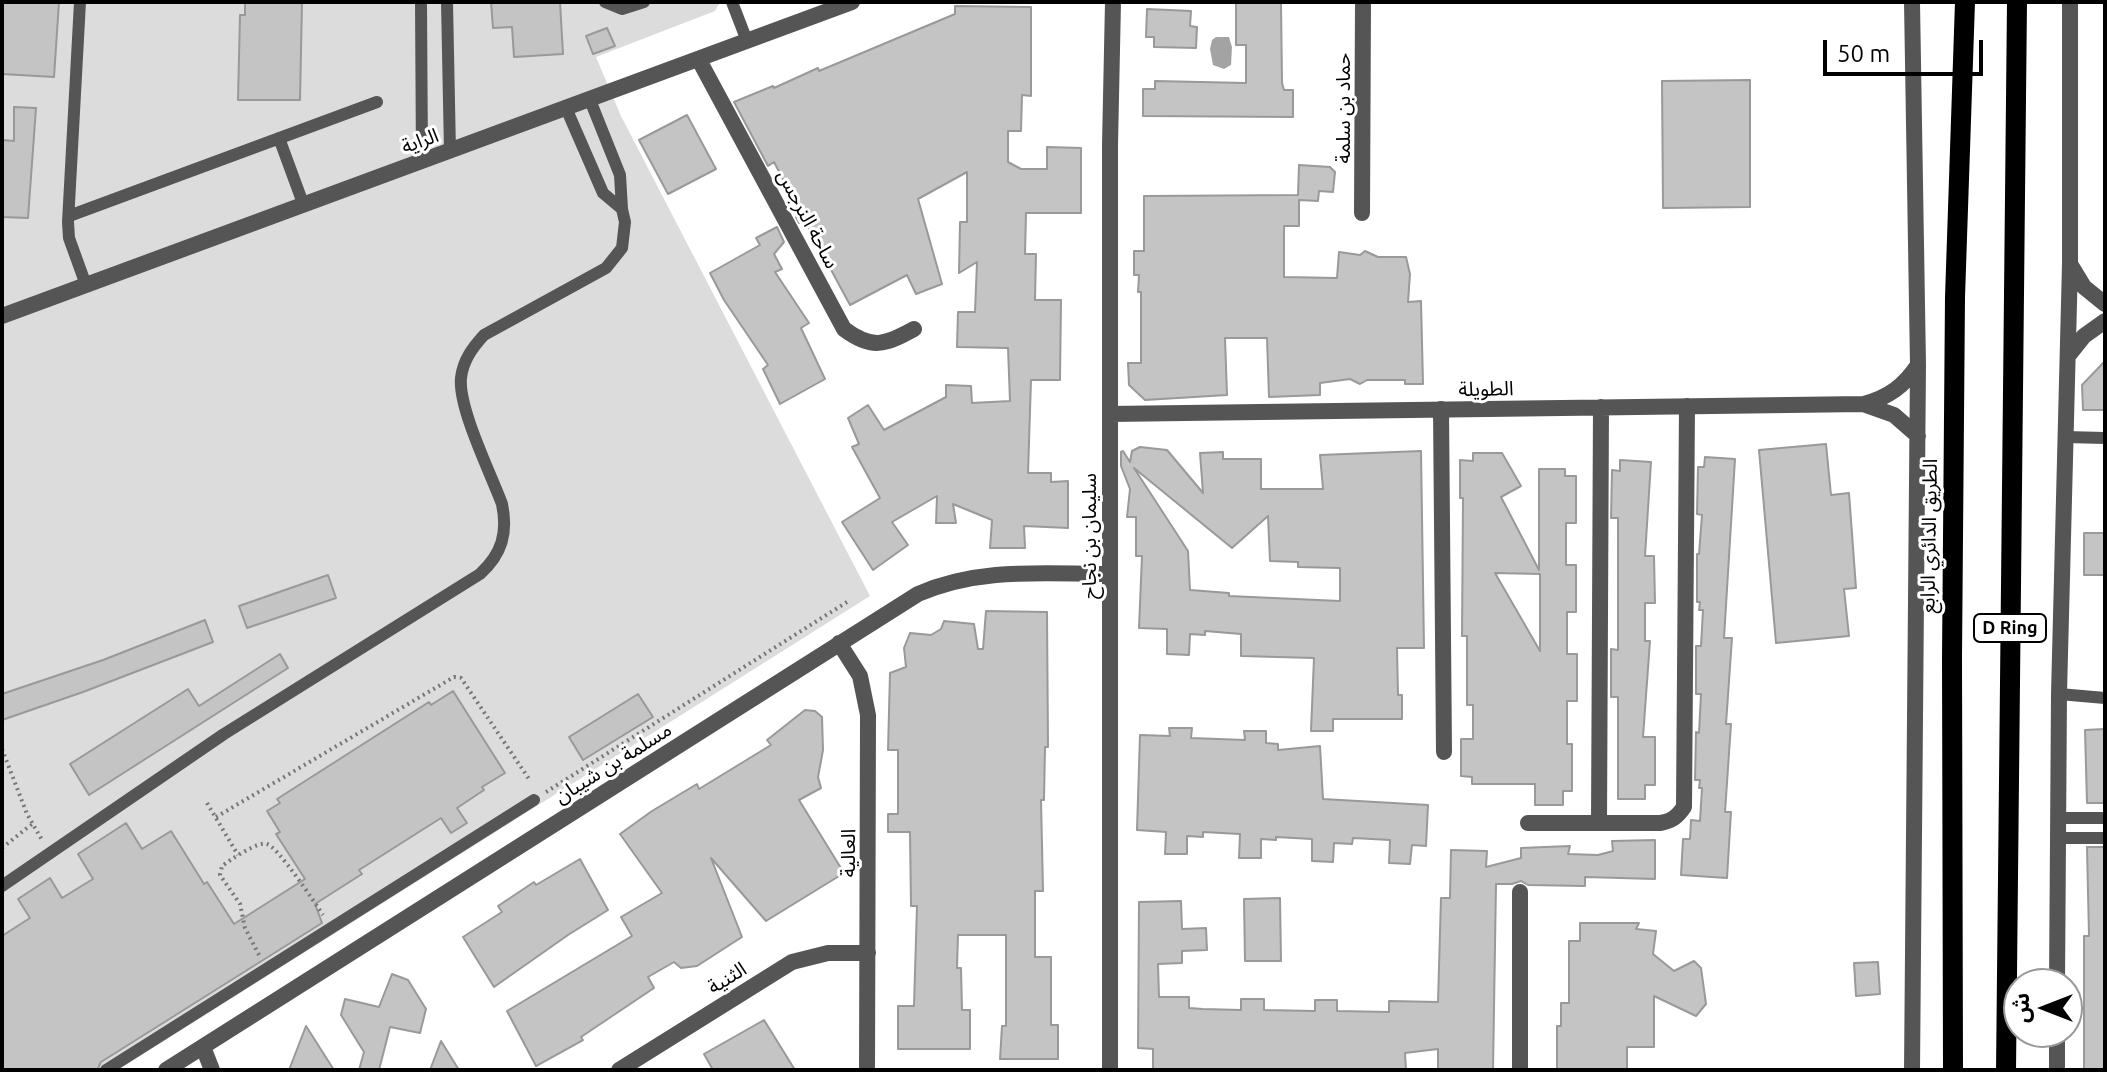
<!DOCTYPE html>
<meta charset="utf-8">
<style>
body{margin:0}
#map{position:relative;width:2107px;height:1072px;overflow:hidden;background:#fff;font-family:Ubuntu,"Noto Sans Arabic",sans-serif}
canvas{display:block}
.frame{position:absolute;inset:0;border:4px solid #000;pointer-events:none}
.north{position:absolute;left:2003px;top:968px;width:80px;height:80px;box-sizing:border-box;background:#fff;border:2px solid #999;border-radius:50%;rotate:270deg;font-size:22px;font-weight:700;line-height:32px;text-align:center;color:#000}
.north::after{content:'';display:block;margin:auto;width:28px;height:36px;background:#000;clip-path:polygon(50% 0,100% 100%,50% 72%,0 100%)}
.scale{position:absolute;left:1823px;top:40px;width:160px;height:36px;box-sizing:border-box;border:4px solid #000;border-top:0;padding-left:10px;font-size:24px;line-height:28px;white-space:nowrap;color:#000;-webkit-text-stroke:6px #fff;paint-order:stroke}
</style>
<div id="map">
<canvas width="2107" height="1072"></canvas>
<div class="frame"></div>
<div class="north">ش</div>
<div class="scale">50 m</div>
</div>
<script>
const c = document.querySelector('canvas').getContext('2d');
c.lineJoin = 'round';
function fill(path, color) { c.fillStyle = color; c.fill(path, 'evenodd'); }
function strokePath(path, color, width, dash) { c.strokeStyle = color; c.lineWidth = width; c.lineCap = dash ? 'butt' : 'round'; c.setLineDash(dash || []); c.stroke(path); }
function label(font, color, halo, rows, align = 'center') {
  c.font = font + ' Ubuntu,"Noto Sans Arabic",sans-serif'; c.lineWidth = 6; c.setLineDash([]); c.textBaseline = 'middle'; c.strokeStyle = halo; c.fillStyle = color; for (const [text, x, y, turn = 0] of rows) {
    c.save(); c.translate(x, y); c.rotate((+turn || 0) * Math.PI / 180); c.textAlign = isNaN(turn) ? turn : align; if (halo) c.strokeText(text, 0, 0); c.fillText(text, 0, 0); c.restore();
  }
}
const green = new Path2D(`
 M2 2H725L719 4 715 11 596 57 621 116 870 596 118 1070H2Z`);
const water = new Path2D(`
 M1216 37H1229L1232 47 1231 65 1224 69 1213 65 1210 49 1212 40Z`);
const building = new Path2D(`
 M2 2H59L54 77 2 74Z
 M245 2H302L300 100H238L240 15H245Z
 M491 2H560L563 54 514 57 512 27 493 28Z
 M1236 2H1281L1282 83 1284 90H1293V117L1143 116V89H1155V81L1246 83V45H1236Z
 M955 6 1031 7V96L1022 95 1021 131H1008V162L1021 169H1047V147L1081 148V213H1026L1025 254H1036L1035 300H1061L1060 380H1031L1028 473H1051V482L1068 481V528L1024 526 1025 548H990L992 520 953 504 956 523H936L937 496 892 522 908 545 873 570 842 522 880 498 852 447 859 444 848 418 868 405 884 430 946 397V385L971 386 972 403 1010 401 1008 348 957 347 958 312H975L977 262 959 273 960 222H967V172L918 199 942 284 916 294 907 275 850 305 803 218 799 223 796 217 801 214 774 162 768 166 734 102 773 86 774 88 818 68 819 71 955 14Z
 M1147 9 1191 11 1190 26 1197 27 1196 48 1154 47V37H1146Z
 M607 28 615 46 593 54 586 36Z
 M1750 80V207L1663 208 1662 81Z
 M14 107 36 108 28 218 2 217V140L14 141Z
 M687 115 716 169 668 194 639 140Z
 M1299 165 1330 167 1335 172 1333 192 1319 191 1318 201 1299 200V226H1284V277L1337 278 1339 252 1360 255 1365 251 1378 257H1406L1410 274 1408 302 1421 301 1423 384H1405V380H1367L1360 384 1350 379 1320 383V395L1269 397 1267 338H1225L1227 395 1145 400 1129 385 1128 363H1141V292H1138L1139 275H1134V251H1144V196L1298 195Z
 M777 227 784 242 774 254 782 269 775 272 809 323 801 328 825 379 780 404 763 369 768 365 724 300 710 273 760 245 756 238Z
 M2105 361V410H2083L2082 385Z
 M1826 444 1831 495 1849 493 1856 588 1844 589 1849 636 1776 643 1759 450Z
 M1140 447 1167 450 1203 493 1200 453 1223 452V459H1261V489H1323L1320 455 1421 451 1424 648H1397L1398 695H1402V719H1333V731H1311L1314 658 1241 656V634L1205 631V635L1190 634 1189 655 1167 654V629L1139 628 1142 556H1136V517H1127L1130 489 1121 466V452L1123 451 1130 462 1132 451ZM1134 468 1232 548 1268 516 1270 561 1298 562V567L1340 568V601L1229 596V593L1190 590 1188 551Z
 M1473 453H1502L1521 486 1501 497 1539 570V469H1565V476H1576V523H1566V565H1576V612H1567V654H1577V701H1567V744H1572V791H1563V805H1535V784H1472V777L1461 776V739H1473V705H1467V636H1462L1463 498H1460V460L1473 461ZM1495 573 1540 574V651Z
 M1705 457 1735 459 1724 638H1732L1726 724H1731L1725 812H1731L1727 878 1681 875 1683 839H1690L1691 820 1700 821 1702 788H1699L1700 780H1695L1696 732 1699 733 1701 694H1696V646H1701L1703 610H1699L1700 602H1697V554H1699L1702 515 1697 514 1698 467H1704Z
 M1620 460 1651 462 1645 556H1654L1655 603H1645V641H1650L1643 737H1655V785H1645V799H1618V697H1611V649L1618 650V518H1611L1612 470 1620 471Z
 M2084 533H2105V575H2084Z
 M328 575 336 598 247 628 239 606Z
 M986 611 1047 612 1048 747H1045L1044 800H1041L1043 891H1035V957H1051V1025H1058V1059H1000L1002 1026H1006V935H958L957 968H961L962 1010H970V1049H898V1006H914L917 906H911L910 832H888V814H898V750H888L890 673 906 667 904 648 910 633 931 635 941 629 944 621 974 624 978 649H983Z
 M205 620 213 642 83 692 2 720V694L103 660Z
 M280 654 288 668 89 795 70 764 188 689 199 706Z
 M453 691 505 773 482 787 484 790 457 808 467 823 451 833 441 818 359 870 362 874 315 904 322 923 101 1062 97 1070H2V936L30 918 18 899 50 878 62 898 93 879 78 854 126 823 142 849 171 831 204 884 207 882 234 924 305 879 276 834 280 832 267 811 280 803 277 799 429 702 431 705Z
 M638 694 653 717 583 760 569 737Z
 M805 710 815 711 822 717 823 750 818 777 821 788 799 800 844 873 766 921 711 858 742 937 697 966 681 968 674 962 648 977 654 988 581 1037 583 1040 536 1066 507 1011 632 936 621 917 662 893 620 834 652 811 697 784 699 789 771 745 767 740Z
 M1169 728H1192L1191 738 1245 740 1244 731H1266V743L1278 744V750L1320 746 1323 799 1428 805 1426 846 1412 845 1410 864 1389 863 1390 840 1353 838 1352 844 1334 843 1333 862 1312 861V839L1276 837V840L1261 839V858H1239L1240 834 1203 832V837L1187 836V854H1165L1166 832 1137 830 1140 735 1170 736Z
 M2105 729V803H2087L2085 730Z
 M1655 840V879L1585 877V886L1528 885 1521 881 1512 884H1496L1493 1070H1438V1049L1405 1053 1406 1070H1153V1049L1138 1048 1139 902 1181 901 1182 929 1206 928 1207 950 1182 951V963L1158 964 1159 997H1189V1008L1203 1009 1241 1010V999H1264V1010L1315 1011V1000H1337V1011L1389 1012V1001L1438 1002 1441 898H1450L1451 850 1487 851 1486 867 1521 858V848L1570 846 1568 854 1598 855 1613 851 1612 841Z
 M2087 847H2105V1070H2084V936H2089Z
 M580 859 608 910 568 935 494 987 463 937 502 912 498 906 534 882 536 885Z
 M1280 898 1281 961H1245L1244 899Z
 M1580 923H1639L1636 929 1656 931 1653 954 1674 971 1694 961 1701 968 1706 1004 1696 1016 1654 996V1047H1627V1070H1557V1026H1561V1003H1569V941H1580Z
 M1878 962 1880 994 1856 996 1854 963Z
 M392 974 408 980 426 1009 420 1033 390 1027 379 1070H359L364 1052 341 1015 345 999 379 1007Z
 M764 1020 795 1070H713L704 1054Z
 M306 1026 334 1070H289Z
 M441 1041 459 1070H430Z`);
const path = new Path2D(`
 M2 749 27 814 42 840
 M546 792 847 602
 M207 803 238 855
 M216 817 454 677 461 678 529 779
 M2 848 32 824
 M259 955 245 928 240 904 220 875 222 866C230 860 258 841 267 844 278 847 315 903 323 915`);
const lane = new Path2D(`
 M80 2 68 222 69 238 86 285
 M421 2 422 162
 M447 2 450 152
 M605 2 622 9 644 2
 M732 2 747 41
 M566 108 603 193 622 209
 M279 138 304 206
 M69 216 377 102
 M2065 437 2105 438
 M2059 694 2105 698
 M2058 818H2105
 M2058 838H2105
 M2 886 224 734 480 574C502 554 508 533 502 504 491 474 458 408 461 378 463 360 473 347 484 335L606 268 622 248 625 222 622 209 620 175 590 100
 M106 1070 534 800`);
const street = new Path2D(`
 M1912 2 1918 365 1912 1070
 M699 60 844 329C872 350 885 345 914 329
 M1362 213 1363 2
 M2070 264 2084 287 2105 304
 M2 316 852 2
 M2068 356 2084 336 2105 321
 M1864 404C1889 397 1904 386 1918 365
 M1441 409 1444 752
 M1110 414 1863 404 1894 415 1918 436
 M839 643 860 676 868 715 867 1070
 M1528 823H1660C1672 821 1677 817 1684 807L1687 406
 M1599 823 1601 407
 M1520 892V1070
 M2057 984 2059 694 2070 264V2
 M203 1047 212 1070
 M166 1070 918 594C981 567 1042 574 1109 574
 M619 1070 792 962 828 953H868
 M1110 1070V145L1113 2
 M2057 1070V1032`);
const primary = new Path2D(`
 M1953 1070 1952 657 1955 297 1965 2
 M2006 1070 2017 2`);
const shields = [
 [2010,628,72]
];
const shieldNames = [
 ["D Ring",2010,628]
];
const streetNames = [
 ["حماد بن سلمة",1343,108,-90],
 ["الراية",420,141,-20],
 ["ساحة النرجس",808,219,62],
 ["الطويلة",1486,389,-1],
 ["سليمان بن نجاح",1089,536,-90],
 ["الطريق الدائري الرابع",1929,536,-89],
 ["مسلمة بن شيبان",613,763,-32],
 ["العالية",848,853,-90],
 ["الثنية",727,978,-32]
];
fill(green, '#dcdcdc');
fill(water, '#a3a3a3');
fill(building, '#c4c4c4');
strokePath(building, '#999', 2);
strokePath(path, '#777', 4, [2, 4]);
strokePath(lane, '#555', 12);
strokePath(street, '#555', 16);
strokePath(primary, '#000', 20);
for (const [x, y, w] of shields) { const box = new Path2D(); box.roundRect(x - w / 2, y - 14, w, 28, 6); c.fillStyle = '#fff'; c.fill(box); strokePath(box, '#000', 2); }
label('bold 18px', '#000', null, shieldNames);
label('20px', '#000', '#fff', streetNames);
</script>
